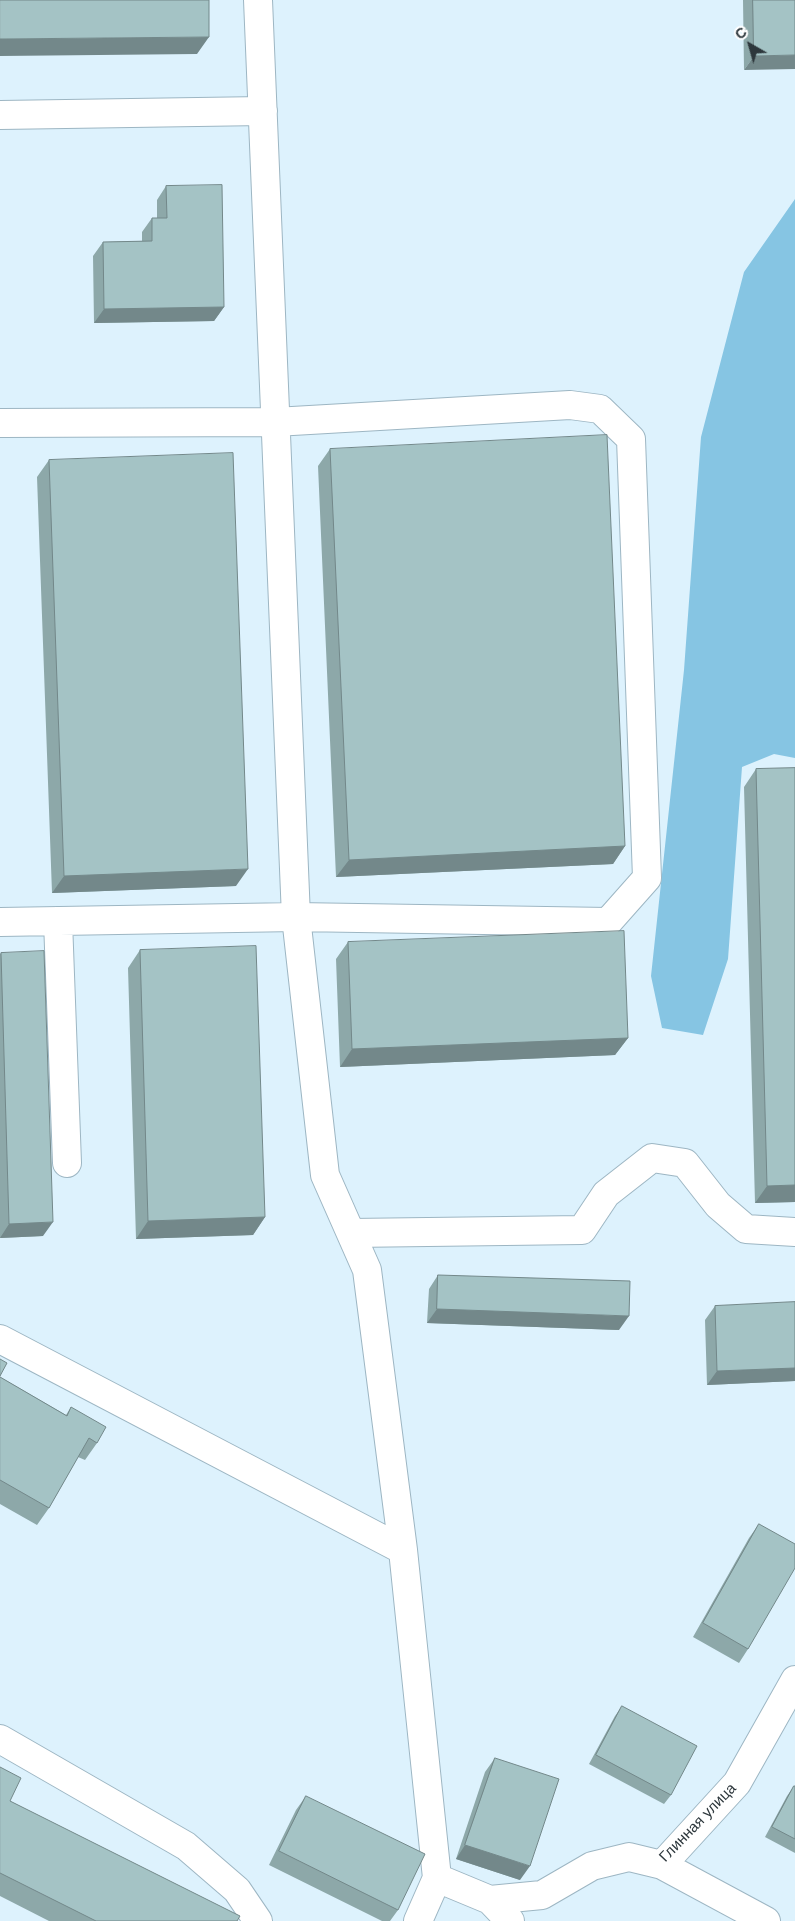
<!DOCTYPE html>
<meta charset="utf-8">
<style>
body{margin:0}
#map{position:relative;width:795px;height:1921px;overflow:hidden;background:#ddf2fd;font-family:Helvetica,sans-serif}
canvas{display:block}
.north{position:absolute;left:725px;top:20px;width:50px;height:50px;-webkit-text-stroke:4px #fff;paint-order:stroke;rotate:322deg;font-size:14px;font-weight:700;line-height:20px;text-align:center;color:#2d373c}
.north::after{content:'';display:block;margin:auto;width:18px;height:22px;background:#2d373c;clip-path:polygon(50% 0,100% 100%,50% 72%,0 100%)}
</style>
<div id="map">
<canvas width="795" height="1921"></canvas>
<div class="north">С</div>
</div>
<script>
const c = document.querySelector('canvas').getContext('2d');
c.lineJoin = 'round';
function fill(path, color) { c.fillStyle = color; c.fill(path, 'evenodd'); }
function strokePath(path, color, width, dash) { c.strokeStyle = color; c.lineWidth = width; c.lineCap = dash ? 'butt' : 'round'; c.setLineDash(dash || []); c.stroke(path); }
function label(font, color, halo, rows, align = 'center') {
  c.font = font + ' Helvetica,sans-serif'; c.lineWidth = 5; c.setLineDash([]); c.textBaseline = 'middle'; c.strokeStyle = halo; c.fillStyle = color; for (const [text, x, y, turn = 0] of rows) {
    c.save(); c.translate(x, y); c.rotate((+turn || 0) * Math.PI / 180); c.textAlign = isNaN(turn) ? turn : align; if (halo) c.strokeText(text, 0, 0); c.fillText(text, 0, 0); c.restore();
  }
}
const forest = new Path2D(`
 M795 199V758L774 754 742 767 728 959 703 1035 662 1028 651 976 684 670 701 437 744 272Z`);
const minor = new Path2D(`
 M258 0 296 917 325 1175 367 1270 403 1550 437 1878 418 1921
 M0 115 263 111
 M0 423 275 422 570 405 600 409 631 439 647 878 608 922 296 917 0 922
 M58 921 67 1163
 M351 1233 582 1230 606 1194 652 1158 685 1163 718 1205 746 1229 795 1232
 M0 1339 403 1550
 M0 1739 186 1846 237 1890 258 1921
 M662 1865 766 1921
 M437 1878 490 1900 542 1895 592 1866 629 1857 662 1865 737 1783 795 1680
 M490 1900 510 1921`);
const wall = new Path2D(`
 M743 0H795L744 70Z
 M166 186 224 307 214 321 94 323 93 256 103 242 142 241V232L152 218H157V200Z
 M330 449 625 846 613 864 336 877 318 466Z
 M49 460 236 886 52 893 37 477Z
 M795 768V1202L755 1203 744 787 756 769Z
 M348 942 628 1038 615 1055 340 1067 336 959Z
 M140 950 265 1217 253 1235 136 1239 128 968Z
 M1 953 43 1236 0 1238V954Z
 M438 1275 619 1330 427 1323 429 1289Z
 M795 1302V1381L707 1385 705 1320 715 1306Z
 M0 1377 66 1415 71 1407 97 1443 85 1460 78 1457 49 1508 37 1525 0 1504Z
 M759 1524 748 1649 739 1663 693 1637 749 1538Z
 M622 1706 671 1795 664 1804 589 1764 615 1716Z
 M495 1758 520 1880 456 1859 485 1772Z
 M0 1767 10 1801 237 1921H49L0 1896Z
 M794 1786H795V1853L765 1837 787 1796Z
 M306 1796 398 1910 390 1921H382L269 1865 296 1810Z`);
const shadedWall = new Path2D(`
 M209 37 197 54 0 56V39Z
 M795 55V69L744 70 754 56Z
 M224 307 214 321 94 323 104 309Z
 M625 846 613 864 336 877 349 860Z
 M248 869 236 886 52 893 64 876Z
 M628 1038 615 1055 340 1067 352 1049Z
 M795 1185V1202L755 1203 767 1186Z
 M265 1217 253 1235 136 1239 148 1221Z
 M53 1222 43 1236 0 1238 9 1224Z
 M437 1309 629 1316 619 1330 427 1323Z
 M795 1368V1381L707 1385 717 1371Z
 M465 1845 530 1866 520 1880 456 1859Z`);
const building = new Path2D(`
 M0 0H209V37L0 39Z
 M753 0H795V55L754 56Z
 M222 185 224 307 104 309 103 242 152 241V218H167L166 186Z
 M607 435 625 846 349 860 330 449Z
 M233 453 248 869 64 876 49 460Z
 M795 768V1185L767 1186 756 769Z
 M624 931 628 1038 352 1049 348 942Z
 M256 946 265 1217 148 1221 140 950Z
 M44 951 53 1222 9 1224 1 953Z
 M438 1275 630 1281 629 1316 437 1309Z
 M795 1302V1368L717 1371 715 1306Z
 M0 1359 7 1363 0 1376Z
 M0 1377 67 1416 71 1407 106 1427 97 1443 89 1438 49 1508 0 1480Z
 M759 1524 795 1544V1568L748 1649 703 1623Z
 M622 1706 697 1746 671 1795 596 1755Z
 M495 1758 559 1779 530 1866 465 1845Z
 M0 1767 21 1778 10 1801 240 1916 237 1921H96L0 1873Z
 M794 1786H795V1839L772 1827Z
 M306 1796 425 1854 398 1910 279 1851Z`);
const streetNames = [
 ["Глинная улица",698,1823,-46]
];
fill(forest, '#86c5e3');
strokePath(minor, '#9db6c3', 30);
strokePath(minor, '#fff', 28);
fill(wall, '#8da8a9');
fill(shadedWall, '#73888a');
fill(building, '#a4c3c5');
strokePath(building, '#73888a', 1);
label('15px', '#2d373c', '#fff', streetNames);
</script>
